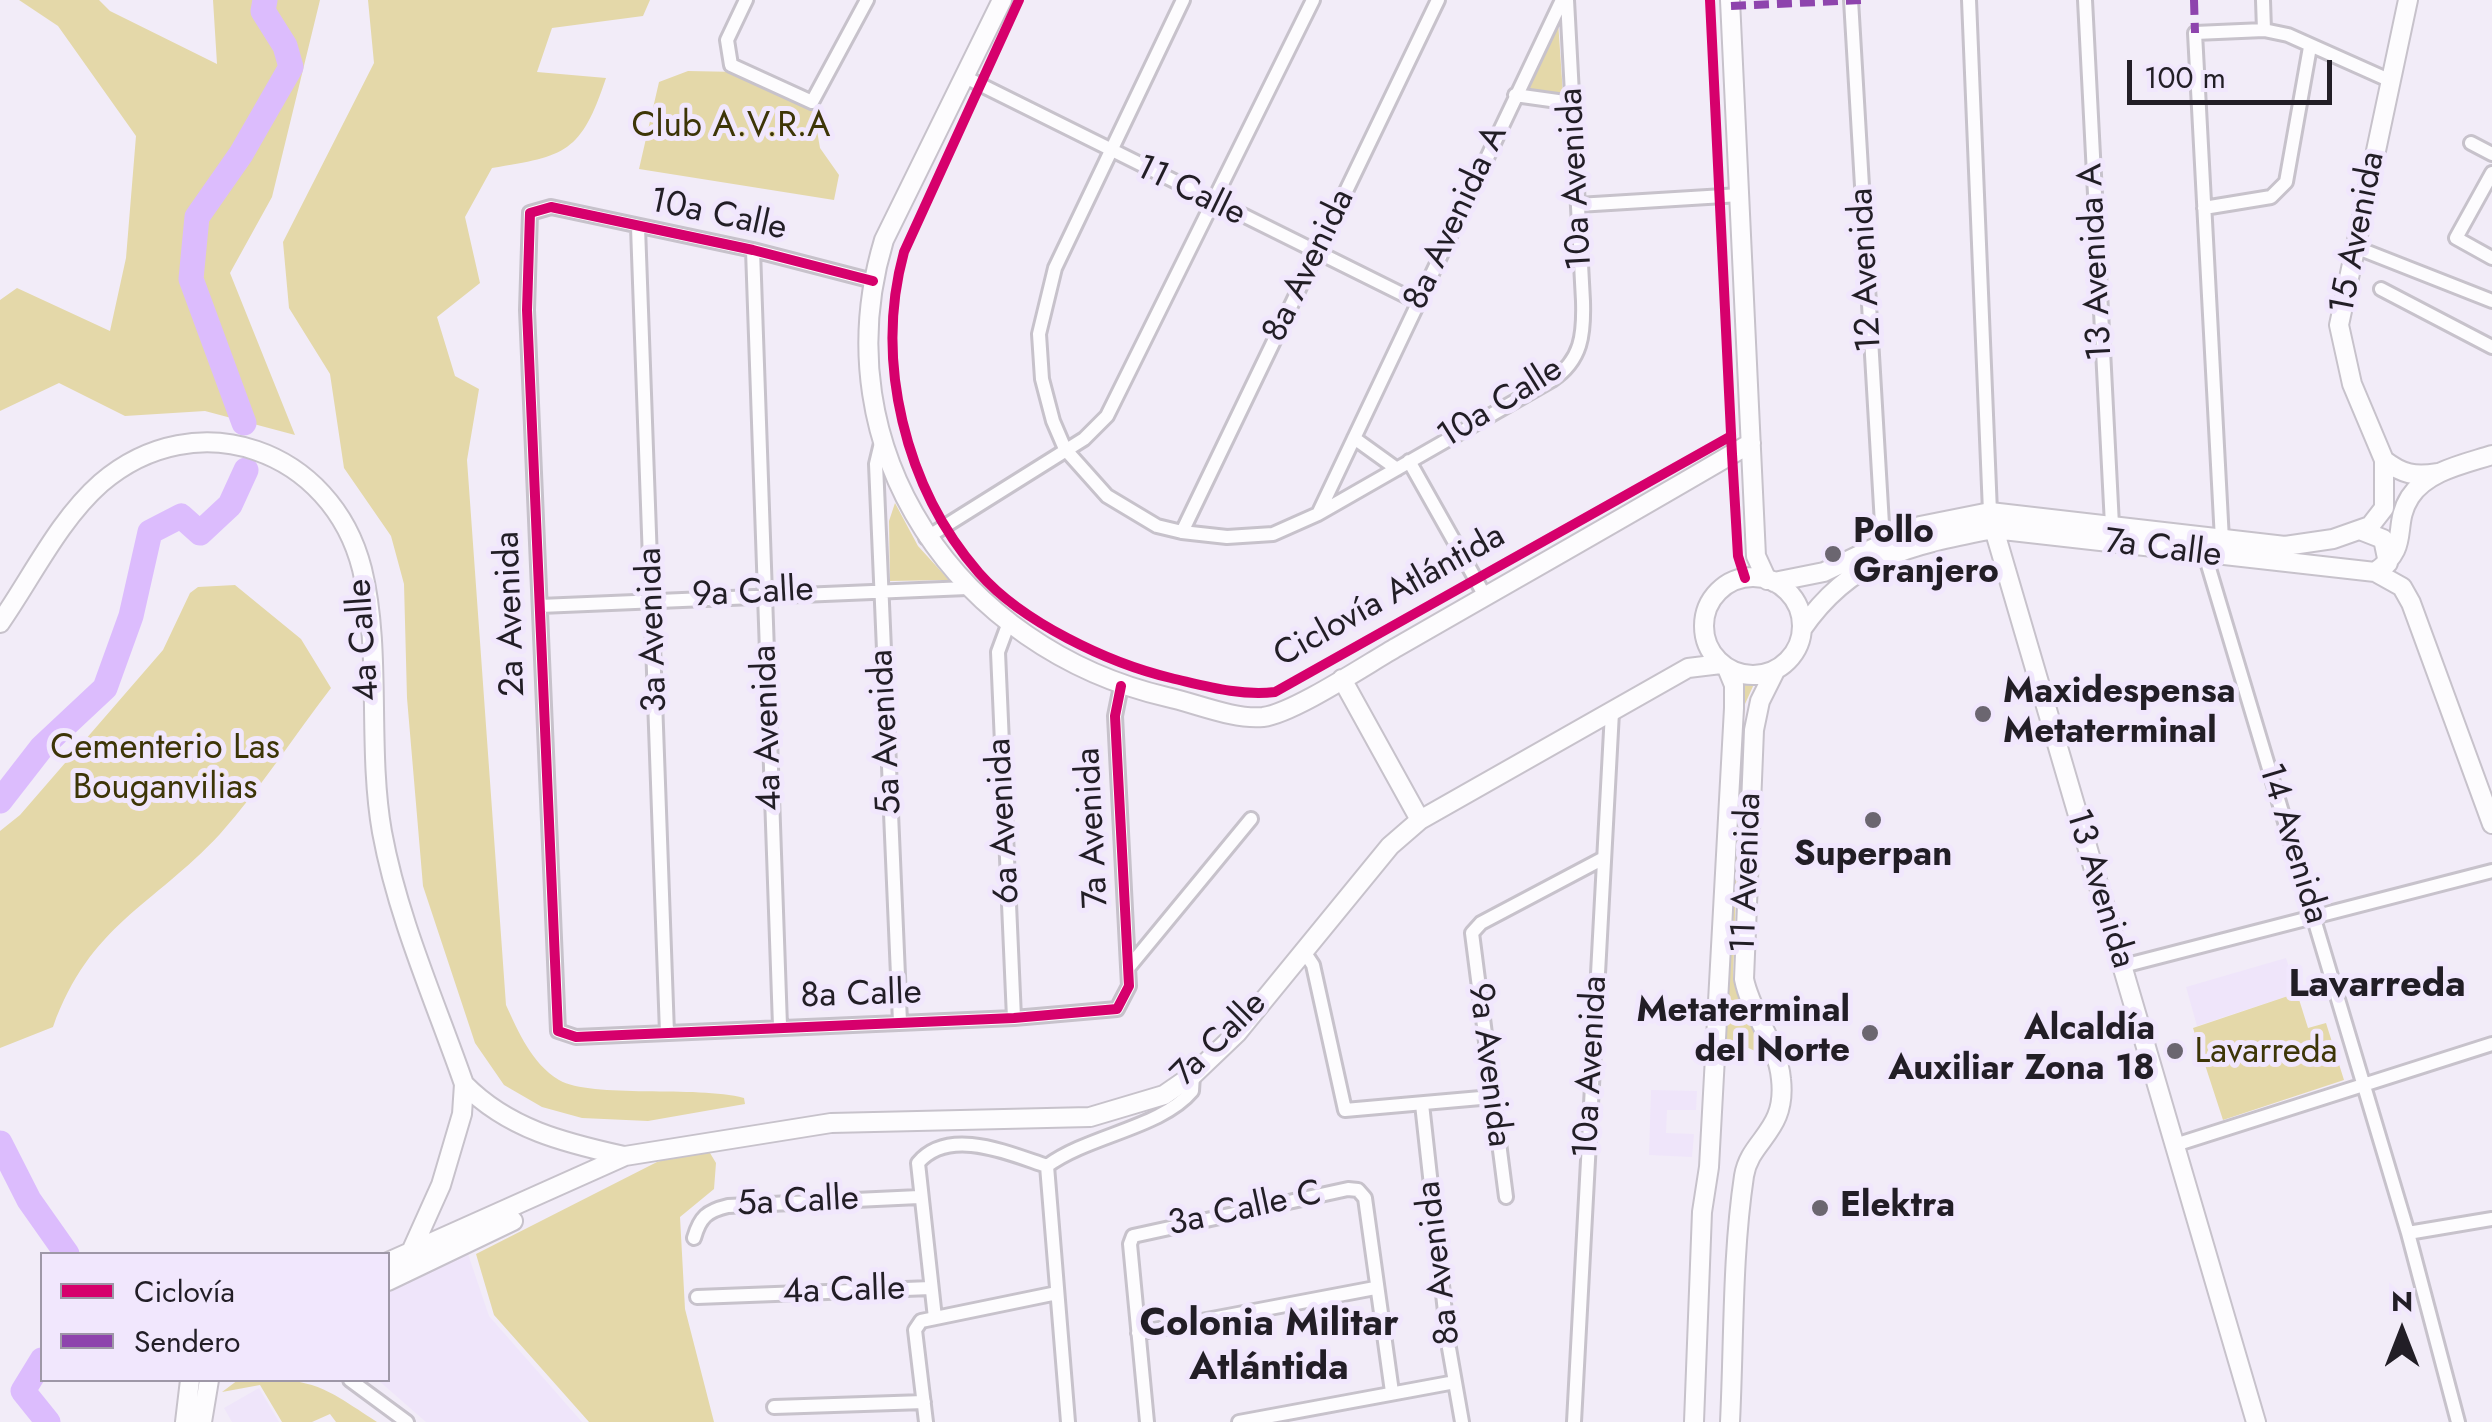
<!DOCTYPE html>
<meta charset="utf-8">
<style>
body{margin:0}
#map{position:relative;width:2492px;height:1422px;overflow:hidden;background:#f2ecf8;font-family:Jost,sans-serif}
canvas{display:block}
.legend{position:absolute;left:40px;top:1252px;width:350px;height:130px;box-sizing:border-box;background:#f1e7fd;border:2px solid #9e97a7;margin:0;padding:12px 18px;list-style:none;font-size:30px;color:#221e26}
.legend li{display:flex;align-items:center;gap:20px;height:50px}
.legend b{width:50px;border:2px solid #9e97a7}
.north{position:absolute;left:2352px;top:1282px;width:100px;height:100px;-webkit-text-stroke:8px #f1e7fd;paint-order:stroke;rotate:0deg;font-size:28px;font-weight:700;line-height:40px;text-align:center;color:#221e26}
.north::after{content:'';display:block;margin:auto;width:35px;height:45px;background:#221e26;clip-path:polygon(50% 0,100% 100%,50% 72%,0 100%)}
.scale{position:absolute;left:2127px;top:60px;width:205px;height:45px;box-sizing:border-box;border:5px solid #221e26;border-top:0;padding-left:12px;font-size:30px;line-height:35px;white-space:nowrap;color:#221e26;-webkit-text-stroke:8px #f1e7fd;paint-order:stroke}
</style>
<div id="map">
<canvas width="2492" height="1422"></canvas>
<ul class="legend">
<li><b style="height:12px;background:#d6006c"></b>Ciclovía</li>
<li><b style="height:12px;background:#8e44ad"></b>Sendero</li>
</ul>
<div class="north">N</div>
<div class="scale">100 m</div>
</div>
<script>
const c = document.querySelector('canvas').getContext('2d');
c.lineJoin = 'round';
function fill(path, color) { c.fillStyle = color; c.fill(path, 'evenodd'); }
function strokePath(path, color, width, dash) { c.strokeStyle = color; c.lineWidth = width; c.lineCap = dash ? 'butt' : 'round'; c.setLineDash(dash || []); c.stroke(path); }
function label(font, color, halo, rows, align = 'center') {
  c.font = font + ' Jost,sans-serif'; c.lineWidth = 10; c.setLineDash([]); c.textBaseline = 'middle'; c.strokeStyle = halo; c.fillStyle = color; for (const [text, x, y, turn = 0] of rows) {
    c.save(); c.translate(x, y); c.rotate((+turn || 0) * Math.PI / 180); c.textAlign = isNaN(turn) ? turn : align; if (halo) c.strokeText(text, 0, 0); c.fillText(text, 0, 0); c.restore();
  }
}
const built = new Path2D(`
 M2286 958 2297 993 2197 1026 2186 987Z
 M1651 1090 1697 1091 1696 1110H1667L1666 1133 1694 1134 1692 1157 1649 1155Z
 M467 1251 489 1316 582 1422H426L378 1380H388V1291Z
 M259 1388 279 1422H232L224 1408Z`);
const green = new Path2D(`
 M19 0H99L110 11 217 64 213 0H320L272 197 230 273 295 435 205 411 125 416 59 383 0 411V300L17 288 110 331 126 258 136 136 58 26Z
 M368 0H650L643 16 552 28 537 72 606 78C581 153 566 156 492 168L465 217 480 283 437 317 455 376 479 389 467 460 506 1005C518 1031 532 1064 559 1080 592 1099 696 1085 744 1098L745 1104 648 1121 582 1118 542 1107 504 1085 475 1043 423 886 407 698 404 584 391 536 344 468 330 374 289 308 283 242 374 63Z
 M1558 21 1563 94 1525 88Z
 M688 71 739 72 812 102 820 148 839 175 834 200 639 169 659 82Z
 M895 503 918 546 949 580 890 581 889 521Z
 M235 585 301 639 331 688C294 736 260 789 220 834 152 907 90 924 53 1027L0 1048V831L20 815 163 650 190 593 198 587Z
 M1740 683 1754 684 1745 704 1740 772 1733 979 1742 1008 1766 1056 1742 1045 1723 1049Z
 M2297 993 2308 1028 2326 1023 2344 1080 2223 1120 2193 1028Z
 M707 1148 716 1163 714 1189 680 1217 685 1309 714 1422H589L494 1315 476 1254 657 1162Z
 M238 1380C313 1379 315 1381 377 1422H336L330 1414 312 1422H282L260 1385 222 1392Z`);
const river = new Path2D(`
 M244 423 191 279 197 217 241 154 291 67 285 46 263 11 265 0
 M0 801 42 747 105 688 131 616 150 532 181 516 200 533 230 505 246 470
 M0 1143 29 1200 67 1254
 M42 1360 23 1391 48 1422`);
const street = new Path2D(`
 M746 0 727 40 731 65 812 102 867 0
 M1183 0 1055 268 1039 334 1042 379 1053 421 1065 449 1107 496 1157 526 1182 532 1227 537 1273 534 1318 514 1552 380C1582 360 1584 334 1583 301L1567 0
 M1851 0 1883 541
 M1969 0 1990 512
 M2085 0 2112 525
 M2263 0 2264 30
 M965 77 1418 302
 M1515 95 1572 103
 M2471 143 2492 154
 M2492 173 2456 238 2492 258
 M1578 205 1740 195
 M2204 208 2271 197 2286 182 2310 47
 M638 227 667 1033
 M2355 247 2492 301
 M753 250 780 1026
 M873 281 753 250 551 207 530 213 527 310 558 1031 576 1037 1014 1018 1117 1009 1129 986 1115 716 1121 686
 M2381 289 2492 347
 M1354 438 1397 469
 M881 443 876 464 900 1022
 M1409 461 1485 596
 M1319 512 1562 0
 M1182 532 1438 0
 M926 538 1084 439 1107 416 1313 0
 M2222 540 2195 33 2264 30 2288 35 2391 81
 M2205 555 2408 1233 2458 1422
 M540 606 967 588
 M1008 625 998 652 1014 1018
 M1303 950 1313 965 1345 1110 1492 1097
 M2123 966 2492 871
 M1129 967 1251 819
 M1422 1104 1449 1348 1462 1422
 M2175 1145 2492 1044
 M1047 1166 1068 1422
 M1047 1166C1089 1135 1161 1128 1192 1091L1193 1075
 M1506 1197 1472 933 1481 923 1602 859
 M2408 1233 2492 1219
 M694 1238C700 1217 707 1211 728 1206L919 1197
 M697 1297 931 1288
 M935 1318 918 1163C949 1126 1010 1154 1047 1166
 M1138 1333 1375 1288
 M350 1380 407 1422
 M774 1407 924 1402
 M926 1422 915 1330 921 1321 1057 1293
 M1147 1422 1130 1244 1133 1236 1348 1189 1358 1190 1365 1198 1392 1392
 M1239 1422 1455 1382
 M1574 1422 1612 712`);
const secondary = new Path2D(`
 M1002 0 884 240C820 451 960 649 1167 697 1195 703 1234 720 1263 717 1294 713 1367 664 1397 647 1515 579 1634 512 1751 443
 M1730 0 1756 556 1767 580
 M2384 460C2402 474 2415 477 2437 473
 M1994 529 2256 1422
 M2360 530 2383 539 2388 563
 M2375 572 2402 587 2411 603 2492 824
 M1704 626a49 49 0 1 1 98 0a49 49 0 1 1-98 0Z
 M1774 582 1824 572 1920 526 1990 512 2285 546 2333 539 2370 526 2384 508V460L2352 384 2339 325 2408 0
 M0 623C32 577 59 520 101 483 197 401 332 450 362 569 382 650 367 747 382 832 398 919 435 1001 464 1084L462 1114 441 1185 401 1274
 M1802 629C1852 556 1912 545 1994 529L2375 572C2412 546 2391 527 2410 497 2427 471 2464 464 2492 455
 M1342 679 1420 820
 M464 1084C508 1129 565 1143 624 1156
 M388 1262 625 1156 831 1123 1090 1117 1164 1095 1193 1075 1237 1033 1390 846 1420 820 1688 668 1721 664
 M388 1281 513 1221
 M185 1422 190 1380
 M202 1422 209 1380
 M1694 1422 1702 1212 1709 1167 1734 708V685L1727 668
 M1730 1422C1734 1341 1732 1256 1744 1176 1750 1139 1787 1132 1781 1079 1778 1044 1751 1014 1744 979L1754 730 1760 701 1775 671`);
const quiet = new Path2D(`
 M2194 0 2195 33
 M1731 6 1862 0`);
const cycleway = new Path2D(`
 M1019 0 904 252C874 361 905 488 979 573 1022 622 1108 663 1171 678 1206 686 1239 696 1275 692L1731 436
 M1710 0 1732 454 1738 556 1745 578
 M873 281 753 250 551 207 530 213 527 310 558 1031 576 1037 1014 1018 1117 1009 1129 986 1115 716 1121 686`);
const markers = [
 [1833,554,10,"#6b6670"],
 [1983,714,10,"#6b6670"],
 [1873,820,10,"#6b6670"],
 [1870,1033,10,"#6b6670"],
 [2175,1051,10,"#6b6670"],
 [1820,1208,10,"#6b6670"]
];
const parkNames = [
 ["Club A.V.R.A",731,128],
 ["Cementerio Las",165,750],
 ["Bouganvilias",165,790],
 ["Lavarreda",2266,1054]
];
const streetNames = [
 ["10a Avenida",1577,179,-93],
 ["11 Calle",1190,192,26],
 ["10a Calle",718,216,12],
 ["8a Avenida A",1457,218,-65],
 ["15 Avenida",2359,233,-79],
 ["13 Avenida A",2097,262,-93],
 ["8a Avenida",1310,266,-64],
 ["12 Avenida",1867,270,-93],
 ["10a Calle",1501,404,-32],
 ["7a Calle",2163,550,7],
 ["9a Calle",753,594,-3],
 ["Ciclovía Atlántida",1390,597,-29],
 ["2a Avenida",512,614,-92],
 ["3a Avenida",654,630,-92],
 ["4a Calle",365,640,-94],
 ["4a Avenida",769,728,-92],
 ["5a Avenida",887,732,-93],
 ["6a Avenida",1005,821,-93],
 ["7a Avenida",1094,828,-93],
 ["14 Avenida",2292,844,73],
 ["11 Avenida",1748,873,-88],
 ["13 Avenida",2099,889,73],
 ["8a Calle",861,996,-2],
 ["7a Calle",1220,1040,-45],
 ["9a Avenida",1488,1065,83],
 ["10a Avenida",1592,1067,-87],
 ["5a Calle",798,1203,-3],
 ["3a Calle C",1245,1210,-12],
 ["8a Avenida",1440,1263,-97],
 ["4a Calle",844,1292,-2]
];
const poiNames = [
 ["Pollo",1853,534],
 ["Granjero",1853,574],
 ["Maxidespensa",2003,694],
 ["Metaterminal",2003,734],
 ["Superpan",1873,857,"center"],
 ["Metaterminal",1850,1013,"right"],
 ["del Norte",1850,1053,"right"],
 ["Alcaldía",2155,1031,"right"],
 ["Auxiliar Zona 18",2155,1071,"right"],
 ["Elektra",1840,1208]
];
const neighbourhoodNames = [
 ["Lavarreda",2377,987],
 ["Colonia Militar",1269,1326],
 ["Atlántida",1269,1370]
];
fill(built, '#efe5fa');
fill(green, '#e4d8a9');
strokePath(river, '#dcbcfd', 25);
strokePath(street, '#c7c2cb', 18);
strokePath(secondary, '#c7c2cb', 22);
strokePath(street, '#fdfcfe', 12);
strokePath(secondary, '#fdfcfe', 18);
strokePath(quiet, '#8e44ad', 8, [15, 8]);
strokePath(cycleway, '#d6006c', 10);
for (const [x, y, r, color] of markers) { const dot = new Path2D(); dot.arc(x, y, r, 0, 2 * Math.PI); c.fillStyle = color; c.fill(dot); strokePath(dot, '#f1e7fd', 4); }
label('35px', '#3d3507', '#f1e7fd', parkNames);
label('35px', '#221e26', '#f1e7fd', streetNames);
label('bold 35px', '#221e26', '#f1e7fd', poiNames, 'left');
label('bold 38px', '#221e26', '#f1e7fd', neighbourhoodNames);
</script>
